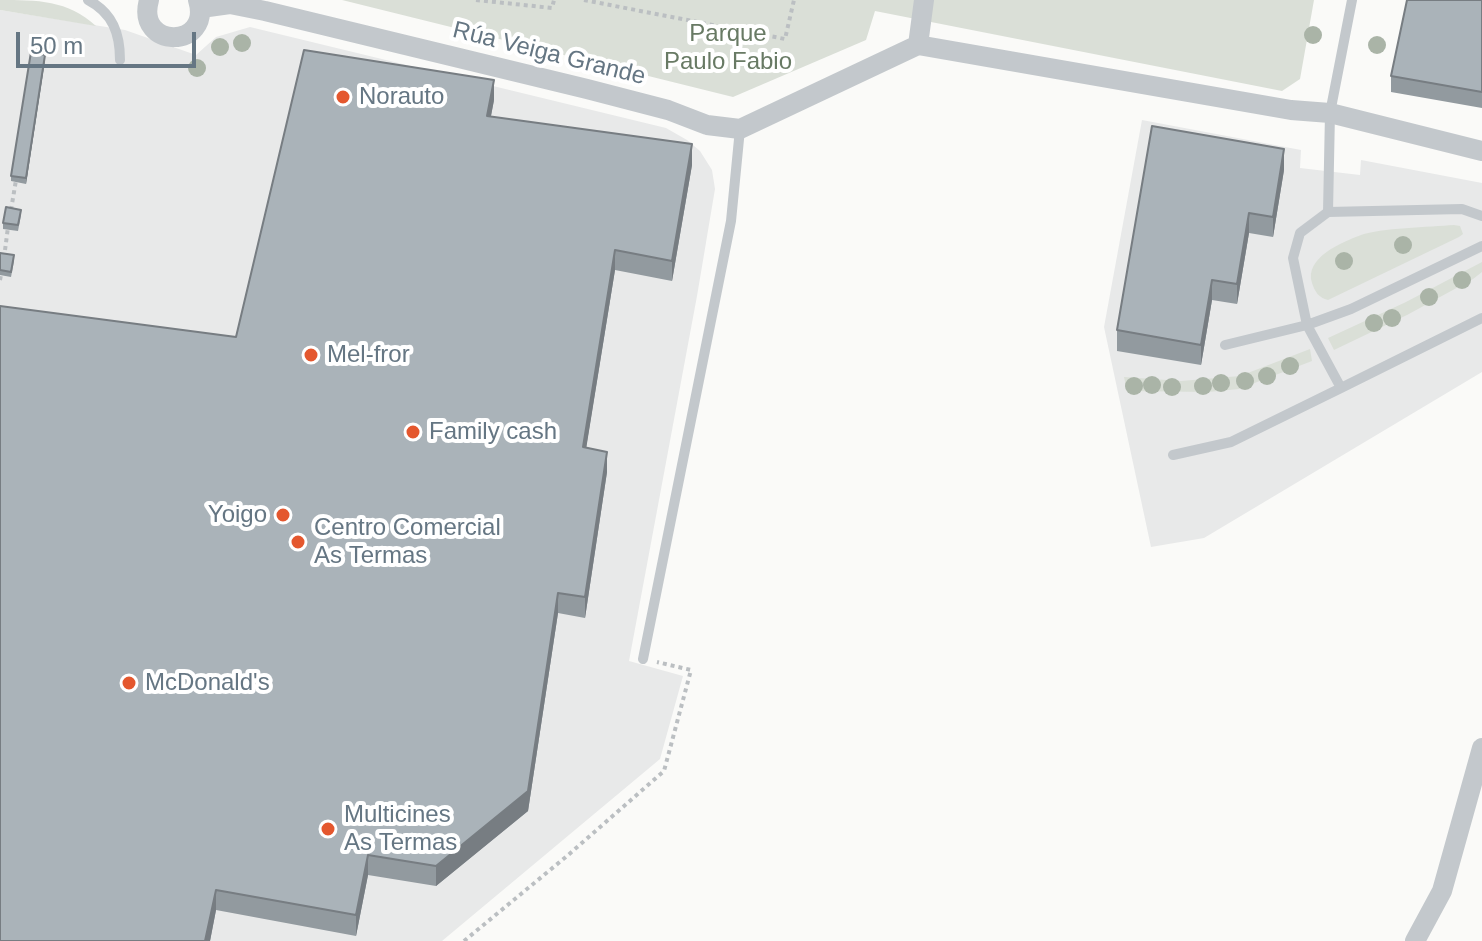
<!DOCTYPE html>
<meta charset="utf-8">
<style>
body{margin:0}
#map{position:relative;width:1482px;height:941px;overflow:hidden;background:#fafaf8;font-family:Helvetica,sans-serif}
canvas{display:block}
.scale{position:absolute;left:16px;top:32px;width:180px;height:36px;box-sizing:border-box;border:4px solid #657683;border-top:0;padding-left:10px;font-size:24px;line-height:28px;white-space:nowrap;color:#657683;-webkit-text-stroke:6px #fff;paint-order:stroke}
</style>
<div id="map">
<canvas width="1482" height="941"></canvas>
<div class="scale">50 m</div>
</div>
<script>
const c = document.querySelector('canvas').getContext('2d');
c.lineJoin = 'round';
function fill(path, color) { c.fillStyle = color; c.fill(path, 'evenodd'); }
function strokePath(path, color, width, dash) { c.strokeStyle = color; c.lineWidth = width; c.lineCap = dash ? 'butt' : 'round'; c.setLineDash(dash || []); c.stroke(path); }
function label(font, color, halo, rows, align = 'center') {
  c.font = font + ' Helvetica,sans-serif'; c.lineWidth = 8; c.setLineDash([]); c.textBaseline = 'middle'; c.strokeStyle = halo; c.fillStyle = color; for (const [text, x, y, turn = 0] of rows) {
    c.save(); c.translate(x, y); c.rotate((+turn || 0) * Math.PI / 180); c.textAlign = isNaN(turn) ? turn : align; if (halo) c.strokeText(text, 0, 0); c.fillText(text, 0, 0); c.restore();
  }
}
const built = new Path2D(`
 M0 10 125 30 196 55 216 37 250 27 666 128 687 140 700 151 712 170 715 189 697 296 629 661 683 676 660 759 442 941H0Z
 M1142 120 1301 150 1300 168 1360 175 1361 160 1482 183V372L1204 538 1151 547 1104 327Z`);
const green = new Path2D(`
 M0 0C37 0 68 0 96 26L0 10Z
 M342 0H1314L1300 79 1282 91 875 11 866 40 733 97Z
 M1454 225 1460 226 1463 234 1459 237 1328 300C1319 298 1315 292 1312 283 1304 258 1342 242 1361 235 1380 228 1430 227 1454 225Z
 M1482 262V272L1473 279 1407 315 1334 350 1328 338 1406 302Z
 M1310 349 1312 361 1239 389 1208 392 1127 391 1124 377 1181 381 1240 376Z`);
const path = new Path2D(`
 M476 0 552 8 554 0
 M584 0 785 39 794 0
 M35 56 37 43
 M11 210 16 180
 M4 258 8 227
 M0 280 2 270
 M464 941 567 856 664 771 691 670 657 662`);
const service = new Path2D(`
 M88 0C113 13 120 34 120 60
 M1328 212 1330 113 1352 0
 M1482 216 1462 209 1328 212 1300 233 1293 258 1307 325 1341 388 1482 318
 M1225 345 1307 325 1351 309 1482 246
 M1173 455 1231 442 1341 388
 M643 659 731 221 740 129`);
const minor = new Path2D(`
 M149 0C135 50 213 49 198 0
 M201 8 230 4 265 11 587 89 668 110 707 125 740 129 918 45
 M918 45 1291 110 1330 113 1482 151
 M918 45 924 0
 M1415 941 1442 891 1482 748`);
const trees = [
 [1313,35],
 [242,43],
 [1377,45],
 [220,47],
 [197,68],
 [1403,245],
 [1344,261],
 [1462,280],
 [1429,297],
 [1392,318],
 [1374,323],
 [1290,366],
 [1267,376],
 [1245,381],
 [1221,383],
 [1152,385],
 [1134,386],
 [1203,386],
 [1172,387]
];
const wall = new Path2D(`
 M1482 0V108L1391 92V76Z
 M45 60 26 184 11 181V176Z
 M494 100 491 116 692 165 672 281 615 270 586 448 607 472 585 618 558 613 528 811 436 886 368 875 356 936 216 910 210 941H0L236 337Z
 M1284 170 1273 237 1249 233 1237 304 1212 300 1201 365 1117 351V330Z
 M21 215 18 231 3 229V223Z
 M0 253 14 261 11 277 0 275Z`);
const shadedWall = new Path2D(`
 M45 55V60L26 184V178Z
 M494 80V100L487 136V116Z
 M692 144V165L672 281V261Z
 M1284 149V170L1273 237V217Z
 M1249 213V233L1237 304V284Z
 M615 250V270L583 468V447Z
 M1212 280V300L1201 365V345Z
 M607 452V472L585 618V597Z
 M558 593V613L528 811 436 886V866Z
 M368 855V875L356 936V915Z
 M216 890V910L210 941H205Z`);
const building = new Path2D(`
 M1407 0H1482V92L1391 76Z
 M304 50 494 80 487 116 692 144 672 261 615 250 583 447 607 452 585 597 558 593 528 791 436 866 368 855 356 915 216 890 205 941H0V306L236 337Z
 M31 52 45 55 26 178 11 176Z
 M1152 126 1284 149 1273 217 1249 213 1237 284 1212 280 1201 345 1117 330Z
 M6 207 21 210 18 225 3 223Z
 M0 253 14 255 11 272 0 270Z`);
const markers = [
 [343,97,8,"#e4572e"],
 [311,355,8,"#e4572e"],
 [413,432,8,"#e4572e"],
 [283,515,8,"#e4572e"],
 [298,542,8,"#e4572e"],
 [129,683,8,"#e4572e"],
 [328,829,8,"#e4572e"]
];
const parkNames = [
 ["Parque",728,34],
 ["Paulo Fabio",728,62]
];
const streetNames = [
 ["Rúa Veiga Grande",549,54,14]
];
const poiNames = [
 ["Norauto",359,97],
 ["Mel-fror",327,355],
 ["Family cash",429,432],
 ["Yoigo",267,515,"right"],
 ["Centro Comercial",314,528],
 ["As Termas",314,556],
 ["McDonald's",145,683],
 ["Multicines",344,815],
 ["As Termas",344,843]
];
fill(built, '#e8e9e9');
fill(green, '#dadfd7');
strokePath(path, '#bbbfc2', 4, [4, 4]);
strokePath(service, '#c3c8cc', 10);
strokePath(minor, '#c3c8cc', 20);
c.fillStyle = '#aab4a7';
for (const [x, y] of trees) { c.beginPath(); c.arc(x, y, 9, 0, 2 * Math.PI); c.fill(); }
fill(wall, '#929a9f');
fill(shadedWall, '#777d82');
fill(building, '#aab3b9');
strokePath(building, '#777d82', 2);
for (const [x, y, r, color] of markers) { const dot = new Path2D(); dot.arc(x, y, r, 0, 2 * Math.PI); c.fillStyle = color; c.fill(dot); strokePath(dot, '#fff', 3); }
label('24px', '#687a64', '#fff', parkNames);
label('24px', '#657683', '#fff', streetNames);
label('24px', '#657683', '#fff', poiNames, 'left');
</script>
